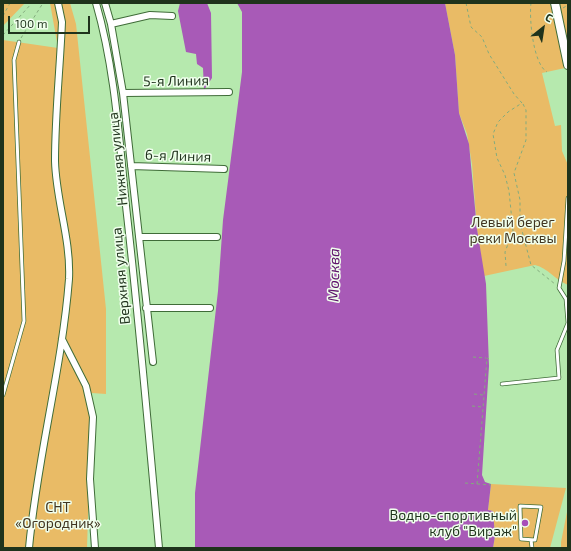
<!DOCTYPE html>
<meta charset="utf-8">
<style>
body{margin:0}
#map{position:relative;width:571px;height:551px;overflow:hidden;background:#b6e9ae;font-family:"Exo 2",sans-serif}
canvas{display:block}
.frame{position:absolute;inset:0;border:4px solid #1f331c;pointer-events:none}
.north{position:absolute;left:523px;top:8px;width:40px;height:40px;-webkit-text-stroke:3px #f0ffed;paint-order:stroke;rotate:30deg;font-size:11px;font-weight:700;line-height:16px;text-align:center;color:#1f331c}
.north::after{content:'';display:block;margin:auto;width:14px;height:18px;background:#1f331c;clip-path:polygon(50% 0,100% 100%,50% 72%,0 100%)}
.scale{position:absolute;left:8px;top:16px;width:82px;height:18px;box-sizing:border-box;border:2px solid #1f331c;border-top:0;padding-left:5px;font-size:12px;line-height:14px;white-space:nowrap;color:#1f331c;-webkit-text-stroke:3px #f0ffed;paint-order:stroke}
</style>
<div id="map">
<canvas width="571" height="551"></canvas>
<div class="frame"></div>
<div class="north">С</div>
<div class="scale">100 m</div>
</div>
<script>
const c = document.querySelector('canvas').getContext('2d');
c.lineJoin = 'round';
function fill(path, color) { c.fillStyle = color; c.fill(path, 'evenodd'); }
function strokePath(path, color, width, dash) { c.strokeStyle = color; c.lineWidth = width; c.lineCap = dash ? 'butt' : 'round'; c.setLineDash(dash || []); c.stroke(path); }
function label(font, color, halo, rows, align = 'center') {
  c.font = font + ' "Exo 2",sans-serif'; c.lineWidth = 3; c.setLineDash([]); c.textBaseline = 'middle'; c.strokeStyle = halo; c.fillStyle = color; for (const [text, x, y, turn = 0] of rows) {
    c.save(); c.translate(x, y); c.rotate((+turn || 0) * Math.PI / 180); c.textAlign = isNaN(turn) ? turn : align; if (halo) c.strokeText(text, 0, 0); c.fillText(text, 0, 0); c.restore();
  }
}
const green = new Path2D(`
 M3 3H25L3 26Z
 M50 3H70L76 24 106 309V394L92 393 87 548H3V40L58 48Z
 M445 3H550L565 68 542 73 555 126 561 125 562 151 568 165V285C555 280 548 268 535 265L484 276 477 229 472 164 467 134 459 113 455 55Z
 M558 3H568V51Z
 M491 484 566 488 550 548H493L495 536 493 511 488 510Z
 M568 507V548H561V542Z`);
const water = new Path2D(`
 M180 3H207L211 13 212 78 204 90 203 68 197 64 196 54 186 52 178 11Z
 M237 3H445L455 55 459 113 469 144 477 229 486 284 489 366 482 475 485 482 491 484 488 510 493 511 495 536 493 548H195V493L218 291 223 220 242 72V12Z`);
const path = new Path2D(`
 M466 3 471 27 482 37 489 54 514 94 522 103 508 112 498 122 493 134 497 158 505 175 509 191 513 231 505 252 506 266
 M531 3C529 18 533 64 547 72
 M563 8 568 5
 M3 16 10 3
 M3 35 32 3
 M21 38 43 3
 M523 104 526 110V140L514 173 520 200V223L531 265 555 284
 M473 357 486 358
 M474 394 483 395
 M472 406 482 407
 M465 483 491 485
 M477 484 487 358 489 359`);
const lane = new Path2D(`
 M502 384 559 378 557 350 568 323 566 299 559 288 564 261 568 198
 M3 395 24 321 14 60 19 42
 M520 506 541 507 535 540 521 539Z
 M531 540 532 548`);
const street = new Path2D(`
 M96 3C115 69 119 138 126 206 139 320 149 434 159 548
 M105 3 111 24 123 93 153 362
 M111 24 150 15 172 16
 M123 93 229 92
 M131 166 224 169
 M139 237H217
 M146 308H210
 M62 339 86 386 93 417 90 479 95 548
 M29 548C37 458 62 369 69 279 71 239 56 201 55 161 55 115 60 68 62 22L58 3`);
const secondary = new Path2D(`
 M555 3 568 65`);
const markers = [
 [525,523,4,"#a84eb9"]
];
const streetNames = [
 ["5-я Линия",176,81,-1],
 ["6-я Линия",178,156,2],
 ["Нижняя улица",118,159,-96],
 ["Верхняя улица",121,276,-95]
];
const parkNames = [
 ["Левый берег",513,222],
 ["реки Москвы",513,238],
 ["СНТ",58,507],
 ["«Огородник»",58,523]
];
const poiNames = [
 ["Водно-спортивный",517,515],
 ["клуб \"Вираж\"",517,531]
];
const waterNames = [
 ["Москва",334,275,-89]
];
fill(green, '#e9bb66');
fill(water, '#a85ab7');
strokePath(lane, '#3f6c38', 4.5);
strokePath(street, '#3f6c38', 8);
strokePath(secondary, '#3f6c38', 10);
strokePath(path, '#83ab7d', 1, [3, 3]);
strokePath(lane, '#fff', 3);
strokePath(street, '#fff', 6);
strokePath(secondary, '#fff', 8);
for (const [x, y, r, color] of markers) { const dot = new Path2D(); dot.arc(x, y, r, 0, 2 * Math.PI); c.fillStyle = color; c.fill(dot); strokePath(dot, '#f0ffed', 1.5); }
label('14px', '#1f331c', '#f0ffed', streetNames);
label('14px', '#413520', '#f0ffed', parkNames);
label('14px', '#1f331c', '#f0ffed', poiNames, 'right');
label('italic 15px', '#5f146c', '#f0ffed', waterNames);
</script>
